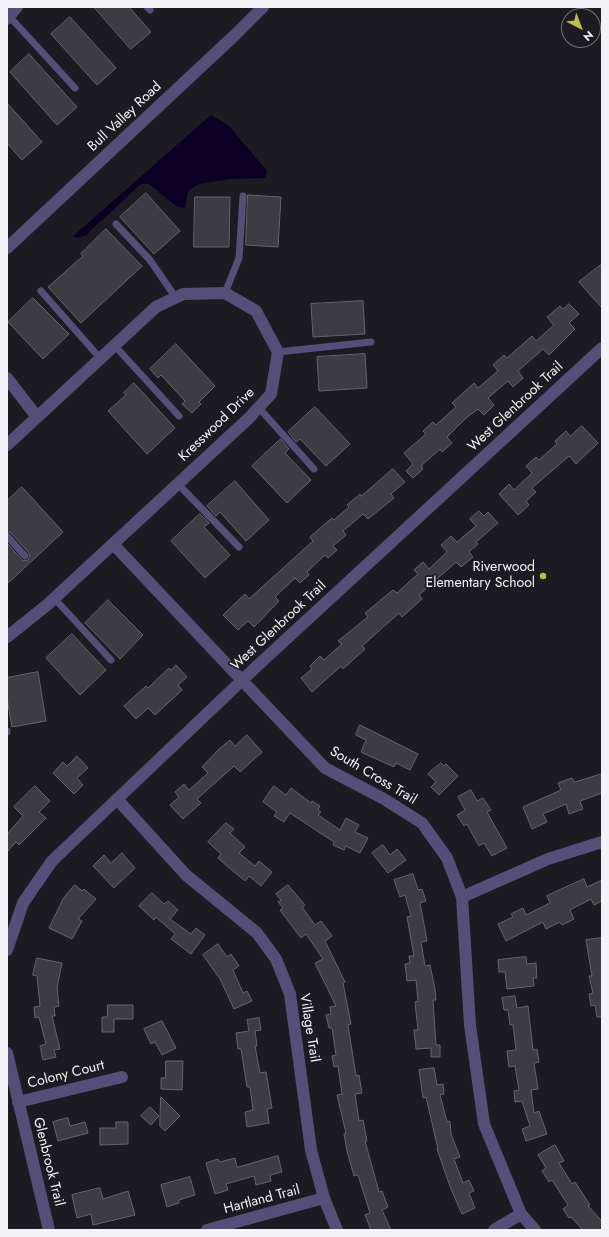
<!DOCTYPE html>
<style>
body{margin:0}
#map{position:relative;width:609px;height:1237px;overflow:hidden;background:#1c1b21;font-family:Jost,sans-serif}
canvas{display:block}
.frame{position:absolute;inset:0;border:8px solid #f3f3f7;pointer-events:none}
.north{position:absolute;left:561px;top:8px;width:40px;height:40px;box-sizing:border-box;background:#1c1b21;border:1px solid #727177;border-radius:50%;rotate:138deg;font-size:11px;font-weight:700;line-height:16px;text-align:center;color:#f3f3f7}
.north::after{content:'';display:block;margin:auto;width:14px;height:18px;background:#bcbf44;clip-path:polygon(50% 0,100% 100%,50% 72%,0 100%)}
</style>
<div id="map">
<canvas width="609" height="1237"></canvas>
<div class="frame"></div>
<div class="north">N</div>
</div>
<script>
const c = document.querySelector('canvas').getContext('2d');
c.lineJoin = 'round';
function fill(path, color) { c.fillStyle = color; c.fill(path, 'evenodd'); }
function strokePath(path, color, width, dash) { c.strokeStyle = color; c.lineWidth = width; c.lineCap = dash ? 'butt' : 'round'; c.setLineDash(dash || []); c.stroke(path); }
function label(font, color, halo, rows, align = 'center') {
  c.font = font + ' Jost,sans-serif'; c.lineWidth = 3.5; c.setLineDash([]); c.textBaseline = 'middle'; c.strokeStyle = halo; c.fillStyle = color; for (const [text, x, y, turn = 0] of rows) {
    c.save(); c.translate(x, y); c.rotate((+turn || 0) * Math.PI / 180); c.textAlign = isNaN(turn) ? turn : align; if (halo) c.strokeText(text, 0, 0); c.fillText(text, 0, 0); c.restore();
  }
}
const water = new Path2D(`
 M211 115 228 125 267 171 265 178 228 179 199 184 188 191 185 208 177 207 149 184H141L85 236 76 238 73 236Z`);
const building = new Path2D(`
 M94 7H129L151 32 131 49Z
 M70 17 116 68 97 85 51 34Z
 M29 54 77 107 57 125 10 72Z
 M7 103 42 142 22 160 7 143Z
 M146 193 180 231 154 254 120 217Z
 M248 195 281 197 278 247 246 245Z
 M195 197H230L229 247H194Z
 M106 229 142 266 81 323 48 287 83 256 81 254Z
 M602 264V308L579 282Z
 M33 298 69 334 43 359 8 322Z
 M363 301 365 334 313 337 311 304Z
 M569 304 579 314 569 323 575 329 549 355 543 349 518 371 523 378 513 387 508 381 488 398 494 405 484 415 478 409 466 418 447 437 452 443 442 452 440 449 421 466 423 469 413 478 406 471 413 464 404 453 426 434 423 431 433 422 436 425 456 407 452 403 474 383 478 388 498 371 493 365 504 355 507 358 532 336 536 341 554 325 547 317 560 306 563 309Z
 M176 344 215 386 199 402 201 404 192 413 182 404 185 401 161 375 158 378 150 369Z
 M365 354 367 388 319 391 317 357Z
 M134 383 175 428 147 454 108 411 126 395 124 393Z
 M315 407 350 444 326 466 300 439 296 442 288 432Z
 M582 426 598 443 576 464 569 456 532 488 536 492 526 501 529 505 518 515 499 494 509 484 514 490 532 473 526 466 536 457 539 460 557 444 555 441 566 431 570 436Z
 M281 439 289 449 285 453 311 480 287 503 252 466Z
 M393 469 405 482 391 494 394 498 368 519 363 514 343 531 346 535 333 546 337 550 328 558 325 555 307 572 309 575 300 583 295 578 275 597 279 601 254 627 248 621 238 630 223 615 245 594 249 599 313 541 310 537 332 518 334 520 349 507 347 505 360 494 361 496Z
 M235 481 269 520 246 541 220 512 216 516 207 506Z
 M22 487 63 532 7 584V543L23 561 28 560 30 557 29 553 11 533 7 531V501Z
 M479 511 484 516 488 512 498 523 476 542 478 544 469 552 473 557 461 567 456 562 419 595 422 599 402 617 399 613 362 646 365 649 343 669 341 666 312 692 301 678 312 669 310 666 320 656 324 660 342 644 338 641 368 617 365 613 393 590 397 593 418 574 414 570 423 562 429 569 447 552 441 545 451 536 457 542 476 526 470 519Z
 M200 514 209 523 204 527 230 555 205 578 171 541Z
 M108 600 143 635 120 659 85 623Z
 M72 634 106 670 80 695 46 658Z
 M176 665 187 677 178 685 182 690 155 715 148 708 136 719 124 706 146 686 148 688 169 668 171 670Z
 M38 672 46 721 12 727 7 698V678Z
 M360 725 418 754 410 770 396 763 394 767 361 752 366 740 356 735Z
 M247 735 262 752 240 772 234 766 197 799 201 803 183 819 170 805 179 797 175 792 184 784 189 790 208 773 202 767 219 749 230 740 235 746Z
 M77 756 88 768 77 778 83 785 74 794 53 773 63 762 67 766Z
 M441 763 444 766 446 764 458 776 439 795 431 787 436 782 428 774Z
 M602 774V793L580 801 583 809 569 814 566 804 543 814 547 822 532 829 523 807 561 790 558 783 572 778 574 782Z
 M35 786 50 801 39 812 46 818 19 845 16 842 7 852V834L23 816 14 807Z
 M274 786 286 795 291 788 311 803 312 801 320 806 318 810 321 812 318 815 340 830 346 818 359 825 355 832 368 838 360 853 346 846 344 850 333 845 334 842 290 813 284 822 274 816 277 812 263 802Z
 M471 790 477 801 483 798 491 810 487 812 507 848 492 856 484 843 479 846 467 824 464 826 457 815 465 810 458 797Z
 M226 823 234 829 230 833 245 847 239 853 255 866 259 861 272 872 261 886 249 876 245 881 227 866 218 858 221 854 208 842Z
 M383 845 390 855 397 849 406 860 388 873 372 853Z
 M122 853 135 868 114 888 93 866 104 855 111 863Z
 M413 874 418 890 422 889 426 901 420 903 427 941 421 942 425 966 430 965 435 989 436 1000H433L436 1045H440V1057H431V1048L416 1049 414 1030H418L415 1002 418 1001 416 980 407 981 405 964 410 963 409 956H414L407 917 411 916 405 895 400 897 394 880Z
 M584 879 587 887 602 880V901L594 905 591 899 570 910 574 919 562 925 560 922 546 929 543 922 506 941 498 924 513 917 511 914 523 908 526 915 550 903 547 896Z
 M75 885 82 891 84 889 96 899 78 919 82 921 72 939 49 928 63 899Z
 M288 885 305 905 302 907 315 925 321 921 332 936 325 941 345 982 343 983 351 1024 348 1025 356 1076 359 1075 362 1093 355 1094 359 1121 363 1120 367 1141H365L379 1192 382 1191 388 1207 382 1210 391 1230H371L365 1215 370 1213 358 1175 354 1176 347 1151 344 1134 346 1133 337 1095 342 1094 338 1066 334 1067 332 1056 336 1055 332 1028H329L326 1015 331 1014 330 1007 336 1006 315 963 323 959 306 934 301 938 280 910 283 908 278 902 281 900 276 894Z
 M152 893 164 904 168 901 178 910 170 919 191 934 196 928 205 935 191 954 171 939 175 934 156 917 154 920 139 906Z
 M602 938V1017H597L595 1005 591 1006 589 994 593 993 589 976H592L586 940Z
 M218 944 227 957 231 954 239 966 233 970 243 993 247 991 252 1001 234 1009 220 979 203 955Z
 M526 957 527 964 536 963 537 978H533L534 986 507 989 505 972H499L498 960Z
 M37 958 62 963 57 988 59 1006 54 1007 55 1016H52L60 1049 54 1050 56 1057 43 1060 40 1046 46 1044 39 1017 35 1018 34 1007 40 1006 37 976 33 975Z
 M515 996 517 1008 528 1006 533 1050 537 1049 539 1062 534 1063 538 1089 531 1090 534 1113 539 1111 547 1134 526 1141 522 1129 530 1126 522 1101 515 1102 514 1091 519 1090 515 1066 509 1067 507 1051 516 1050 513 1025H510L508 1010H504L502 998Z
 M108 1005H133V1019H114V1032H102V1017H107Z
 M259 1018 261 1030 255 1031 257 1046H255L260 1073 266 1072 272 1108 267 1109 269 1123 247 1127 245 1112 253 1110 250 1087H247L241 1049H238L236 1033 249 1031 247 1020Z
 M162 1021 176 1048 162 1055 155 1042 151 1044 144 1029Z
 M166 1061H183L182 1090 161 1089V1078H165Z
 M434 1068 437 1085 443 1084 444 1094 440 1095 447 1122 450 1121 451 1134 460 1157 454 1159 463 1183 469 1180 474 1191 469 1193 475 1208 462 1214 451 1189 437 1149H438L426 1097 423 1098 419 1070Z
 M161 1097 180 1116 165 1131 160 1126Z
 M150 1107 159 1116 151 1125 141 1116Z
 M68 1118 70 1126 85 1122 88 1133 58 1141 53 1122Z
 M116 1122H128V1144L100 1145V1128H116Z
 M555 1145 564 1161 559 1163 572 1184 575 1182 590 1205 588 1206 602 1221V1230H583L571 1217 569 1218 563 1209 568 1205 552 1180 549 1182 542 1171 546 1168 538 1155Z
 M278 1156 282 1172 270 1175 271 1181 256 1185 254 1176 226 1184 228 1190 215 1194 206 1163 218 1159 220 1162 235 1158 237 1167Z
 M190 1177 195 1195 179 1200V1203L167 1207 161 1185Z
 M100 1188 103 1199 128 1191 135 1215 93 1225 91 1214 77 1218 72 1195Z`);
const service = new Path2D(`
 M147 7 150 10
 M9 16 75 88
 M116 224 150 260 176 298
 M41 291 100 358
 M225 293 239 258 243 196
 M114 345 179 416
 M278 352 371 342
 M259 408 314 469
 M178 484 239 547
 M7 536 25 556
 M54 598 111 660
 M7 731V732`);
const minor = new Path2D(`
 M7 19 17 7
 M7 378 37 417
 M7 445 156 307 183 294 225 293 256 311 278 352 271 394 249 418 47 605 7 637
 M113 544 325 768 384 799 422 823 447 858 462 897 470 1025 484 1124 521 1214 535 1230
 M117 799 186 875 257 933 276 959 290 994 311 1150 324 1198 337 1230
 M462 897 548 859 602 842
 M7 950 23 903 52 861 256 667 602 348
 M7 1053 49 1230
 M18 1102 122 1077
 M207 1230 324 1198
 M494 1230 521 1214`);
const tertiary = new Path2D(`
 M7 248 236 34 263 7`);
const markers = [
 [543,576,4,"#bcbf44"]
];
const streetNames = [
 ["Bull Valley Road",125,117,-43],
 ["West Glenbrook Trail",516,407,-43],
 ["Kresswood Drive",217,425,-44],
 ["West Glenbrook Trail",279,626,-43],
 ["South Cross Trail",373,776,31],
 ["Village Trail",309,1028,81],
 ["Colony Court",66,1075,-14],
 ["Glenbrook Trail",48,1162,76],
 ["Hartland Trail",262,1200,-15]
];
const poiNames = [
 ["Riverwood",535,568],
 ["Elementary School",535,584]
];
fill(water, '#0b0024');
fill(building, '#3d3c43');
strokePath(building, '#65646b', 1);
strokePath(service, '#554e79', 7);
strokePath(minor, '#554e79', 12);
strokePath(tertiary, '#554e79', 12);
for (const [x, y, r, color] of markers) { const dot = new Path2D(); dot.arc(x, y, r, 0, 2 * Math.PI); c.fillStyle = color; c.fill(dot); strokePath(dot, '#1c1b21', 1.5); }
label('14px', '#f3f3f7', '#1c1b21', streetNames);
label('14px', '#f3f3f7', '#1c1b21', poiNames, 'right');
</script>
